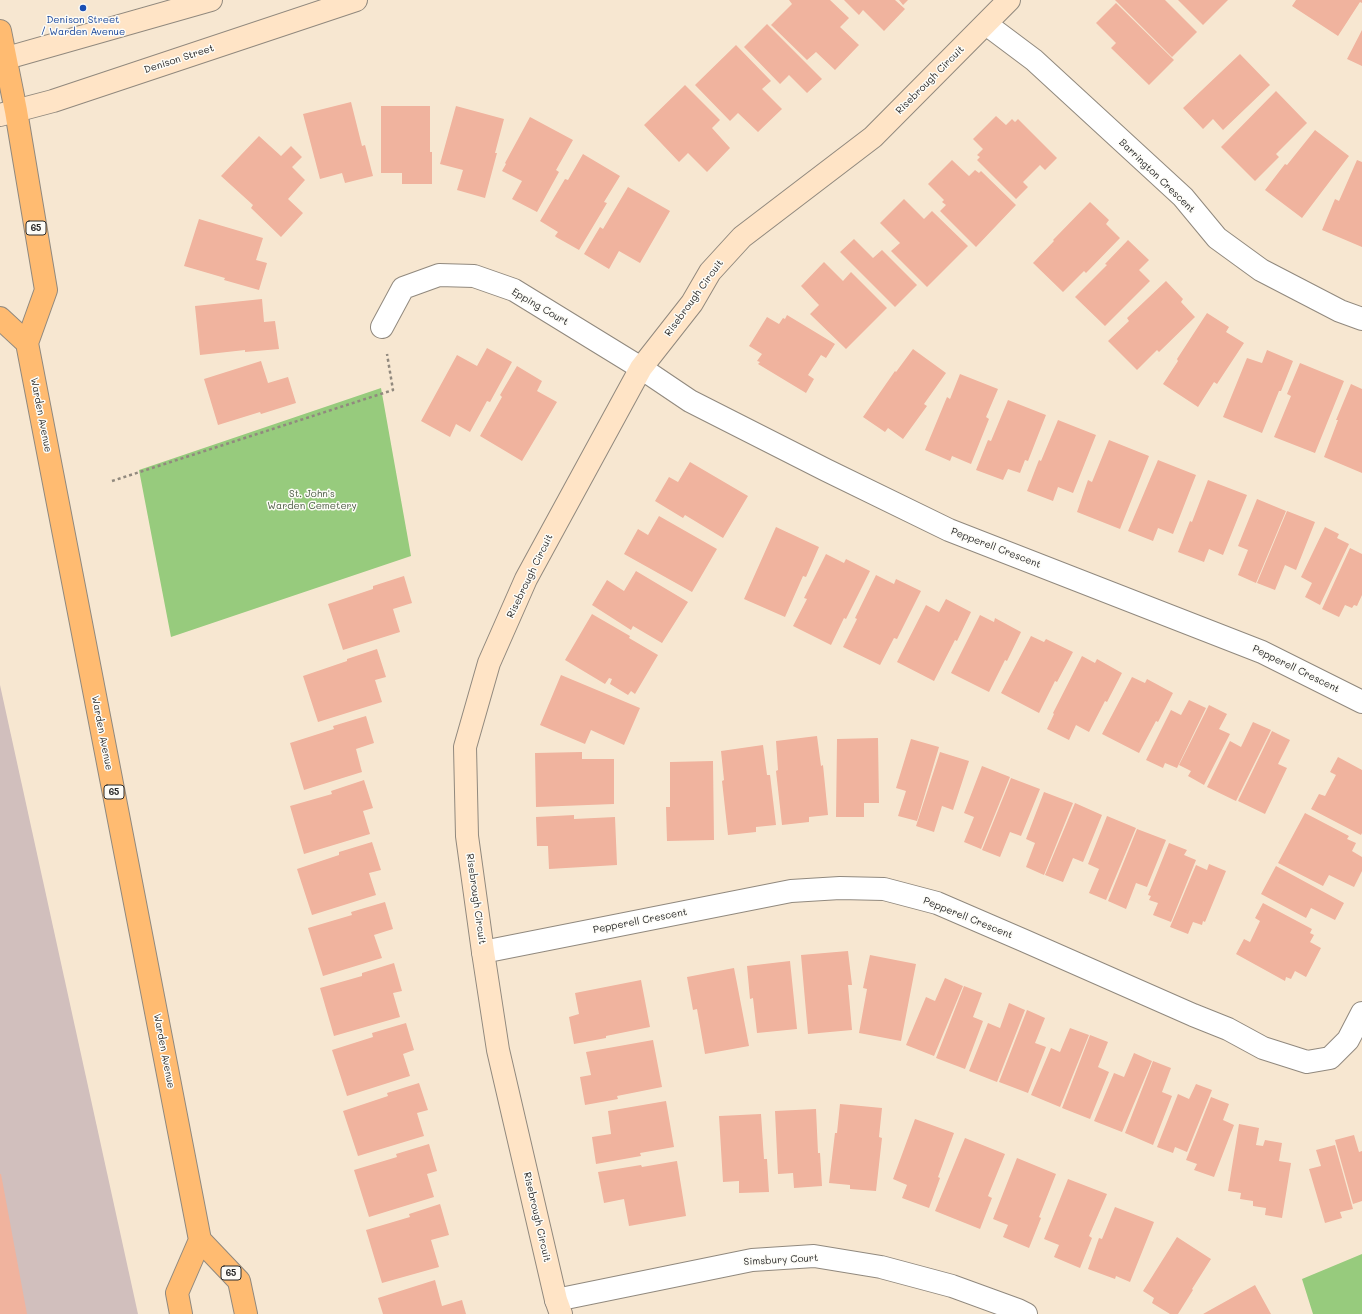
<!DOCTYPE html>
<style>
body{margin:0}
canvas{display:block;background:#f7e7d1}
</style>
<canvas width="1362" height="1314"></canvas>
<script>
const c = document.querySelector('canvas').getContext('2d');
c.lineJoin = 'round';
function fill(path, color) { c.fillStyle = color; c.fill(path, 'evenodd'); }
function strokePath(path, color, width, dash) { c.strokeStyle = color; c.lineWidth = width; c.lineCap = dash ? 'butt' : 'round'; c.setLineDash(dash || []); c.stroke(path); }
function label(font, color, halo, rows, align = 'center') {
  c.font = font + ' Mali,sans-serif'; c.lineWidth = 3; c.setLineDash([]); c.textBaseline = 'middle'; c.strokeStyle = halo; c.fillStyle = color; for (const [text, x, y, turn = 0] of rows) {
    c.save(); c.translate(x, y); c.rotate((+turn || 0) * Math.PI / 180); c.textAlign = isNaN(turn) ? turn : align; if (halo) c.strokeText(text, 0, 0); c.fillText(text, 0, 0); c.restore();
  }
}
const industrial = new Path2D(`
 M0 685 138 1314H0Z`);
const green = new Path2D(`
 M381 388 411 556 171 637 139 470Z
 M1362 1254V1314H1313L1302 1279Z`);
const building = new Path2D(`
 M789 0H830L849 18 840 27 859 45 835 70 816 52 807 60 771 25 792 4Z
 M844 0H895L905 9 884 31 863 10 859 15Z
 M899 0H908L903 5Z
 M1115 0H1165L1197 32 1172 57Z
 M1178 0H1228L1203 25Z
 M1296 0H1362V3L1360 2 1338 36 1292 6Z
 M1116 3 1174 60 1149 85 1111 48 1116 43 1096 23Z
 M767 24 822 79 807 93 789 75 780 84 744 47Z
 M1362 30V66L1347 59Z
 M736 45 771 81 762 89 782 109 758 132 738 113 730 121 695 85Z
 M1240 54 1270 85 1223 130 1213 119 1203 129 1183 108Z
 M685 85 720 120 712 128 730 148 707 172 688 153 679 162 644 125Z
 M1276 91 1307 123 1276 154 1279 157 1255 181 1221 147Z
 M351 102 362 146 365 145 373 176 345 183 342 173 320 179 303 114Z
 M381 106H430V152H432V184H402V173H381Z
 M456 106 504 119 495 153H497L485 198 457 190 463 170 440 164Z
 M996 116 1006 125 1012 119 1015 122 1018 119 1057 158 1045 170 1040 165 1023 182 1028 187 1016 199 977 160 980 157 977 155 983 149 973 139Z
 M530 117 573 140 556 170 559 172 537 212 512 199 522 181 502 171 506 164 505 163Z
 M1315 130 1349 156 1302 218 1265 190 1285 164 1287 165Z
 M259 136 281 156 291 146 302 157 292 167 305 180 288 199 303 213 281 237 251 208 253 205 221 176Z
 M583 154 620 176 604 202 607 203 579 250 556 237 555 236 558 232 540 221 565 179 568 180Z
 M952 160 969 176 975 170 979 173 981 171 1016 205 976 247 940 211 946 205 942 202 944 200 928 184Z
 M1357 160 1362 162V247L1322 230 1335 199 1339 201Z
 M628 187 670 211 640 263 619 251 609 269 584 254 600 227 603 229Z
 M904 199 924 219 932 211 968 246 927 287 891 251 900 243 880 223Z
 M1090 202 1109 220 1106 224 1120 238 1086 273 1084 271 1063 292 1033 263 1054 241 1053 240Z
 M199 219 263 238 256 260 267 263 259 290 224 280 225 278 184 266Z
 M854 239 873 258 882 250 917 285 895 307 840 252Z
 M1128 240 1149 260 1139 270 1150 281 1105 326 1075 297 1107 265 1105 264Z
 M824 262 843 281 851 272 887 308 846 349 810 314 819 305 801 286Z
 M1166 281 1183 299 1181 302 1195 317 1159 352 1157 350 1137 370 1108 341 1129 321 1127 318Z
 M262 299 264 322 275 321 279 349 245 352V350L200 355 195 306Z
 M1207 313 1229 327 1226 332 1244 343 1217 384 1214 382 1198 407 1163 384 1178 361 1177 359Z
 M787 315 835 344 826 358 821 355 808 375 814 379 806 393 758 364 760 362 757 361 762 354 749 346 767 317 779 324 783 318 785 319Z
 M487 348 512 362 490 402 487 401 470 432 456 424 450 437 421 421 457 355 477 366Z
 M913 349 946 373 924 404 927 406 903 439 888 428 885 432 863 417 895 371 896 372Z
 M1267 350 1293 361 1281 391H1279L1262 433 1223 417 1247 358 1262 363Z
 M261 361 268 383 288 377 296 403 261 414 260 412 218 425 204 379Z
 M1300 363 1344 381 1315 453 1274 437 1291 396 1287 394Z
 M517 366 542 381 537 391 557 402 522 461 480 436 502 397 500 395Z
 M960 374 998 389 986 417 989 419 971 464 952 456 950 461 925 450 947 397 950 399Z
 M1351 384 1362 389V473L1324 457 1338 420H1336Z
 M1008 400 1046 415 1028 461 1025 460 1020 473 1008 469 1003 480 976 470 988 440 991 441Z
 M1058 420 1096 435 1073 493 1058 487 1053 501 1027 491 1039 460 1041 461Z
 M1109 440 1149 456 1120 529 1077 512 1088 480 1092 482Z
 M1158 460 1196 475 1173 534 1158 528 1153 541 1128 531Z
 M690 462 748 496 723 538 685 515 683 518 655 501 669 477 678 482Z
 M1208 480 1247 495 1223 555 1209 549 1204 562 1178 552 1190 521 1192 522Z
 M1257 499 1286 511 1256 583 1238 575 1248 550 1238 546Z
 M1287 511 1315 522 1296 570 1285 565 1275 590 1257 583Z
 M659 516 717 549 692 592 624 554 638 529 648 535Z
 M776 527 819 547 806 577 803 576 785 617 744 599Z
 M1325 527 1339 534 1337 538 1349 544 1320 605 1305 597 1312 583 1301 577Z
 M1350 548 1362 554V595L1357 606 1354 605 1352 608 1345 605 1339 617 1322 609Z
 M826 554 844 563 846 559 870 571 846 619 844 618 831 645 793 626 807 599 804 598Z
 M636 571 688 602 662 643 633 626 631 630 592 605 607 580 624 591Z
 M876 575 894 584 896 579 921 591 897 639 894 638 880 665 843 647 857 619 855 618Z
 M404 576 412 603 393 609 400 632 343 650 328 604 373 589V586Z
 M946 599 971 612 957 641 955 640 934 681 897 662 926 605 939 612Z
 M592 614 630 636 629 638 658 655 635 694 631 691 628 695 610 684 612 679 609 678 605 684 565 660Z
 M980 615 994 622 995 618 1021 632 1007 661 1005 660 989 692 951 673Z
 M1031 636 1044 642 1046 639 1073 652 1057 682 1055 681 1039 713 1001 693Z
 M377 649 386 677 375 680 382 702 318 722 303 676 347 661V659Z
 M1082 656 1095 663 1097 659 1122 673 1107 702 1105 701 1089 732 1076 725 1069 740 1047 729 1054 714 1053 713Z
 M561 675 640 708 624 745 591 730 585 744 540 725Z
 M1132 677 1145 683 1147 679 1173 693 1158 722 1156 721 1139 753 1102 734Z
 M1189 700 1206 708 1177 768 1165 763 1163 768 1146 760 1171 710 1181 715Z
 M1209 705 1227 714 1219 729 1230 734 1204 785 1188 776 1191 771 1179 765Z
 M366 716 374 743 356 749 362 772 304 790 290 743 334 729 333 726Z
 M1253 722 1271 730 1236 801 1207 787 1230 741 1241 747Z
 M1272 731 1290 740 1278 764 1287 768 1265 814 1238 801Z
 M817 736 821 766 823 765 828 815 809 817V822L782 825 776 771 778 770 776 741Z
 M878 738 879 803H864V817H836L837 739Z
 M911 739 939 747 917 821 898 816 906 791 896 788Z
 M763 745 767 775H770L776 825 756 827V832L728 835 722 781 724 780 721 751Z
 M582 752V759H614V804L536 807 535 753Z
 M940 752 969 761 953 810 942 806 934 832 916 826Z
 M1338 757 1362 770V833L1361 835 1311 809 1319 794 1325 796 1336 775 1330 772Z
 M713 761 714 840 667 841 666 807H670V762Z
 M982 766 1010 777 981 849 964 842 974 817 964 813Z
 M1011 778 1040 789 1021 836 1010 832 1000 857 982 850Z
 M364 780 373 808 363 811 370 834 304 854 290 806 332 794 331 791Z
 M1044 792 1073 803 1044 875 1026 867 1035 843 1026 839Z
 M1075 803 1102 815 1083 862 1073 858 1063 882 1045 875Z
 M1305 813 1349 836 1347 839 1356 843 1352 851 1362 857V871L1354 887 1329 875 1323 886 1278 863Z
 M574 815V819L615 817 617 865 549 869 548 846H537L536 817Z
 M1107 816 1136 828 1106 900 1089 893 1099 869 1088 864Z
 M1137 829 1166 840 1147 887 1136 883 1126 909 1108 901Z
 M372 842 381 870 369 873 376 895 312 915 297 869 339 855V852Z
 M1169 843 1187 850 1184 855 1196 860 1171 922 1153 915 1158 903 1149 900 1151 896 1148 895Z
 M1209 864 1226 871 1205 922 1203 921 1202 925 1193 922 1188 934 1170 927 1196 865 1207 870Z
 M1276 866 1344 903 1335 920 1311 908 1306 918 1261 894Z
 M385 902 393 929 374 935 382 958 323 976 308 928 352 915 351 912Z
 M1263 903 1312 929 1310 933 1314 935 1310 942 1321 948 1306 977 1295 971 1291 979 1286 977 1285 981 1236 954 1244 939 1250 942 1260 921 1255 918Z
 M848 951 852 985H848L852 1030 808 1034 801 955Z
 M870 955 916 964 901 1041 859 1033 867 989 863 988Z
 M790 961 797 1029 757 1033 753 998 750 999 747 966Z
 M394 963 402 991 393 993 400 1017 334 1036 320 988 362 976V973Z
 M734 968 749 1046 705 1054 697 1009 693 1010 687 977Z
 M945 978 963 986 934 1056 906 1045 926 997 935 1001Z
 M641 980 650 1027 606 1036V1038L574 1044 569 1017 579 1014 575 993Z
 M964 986 982 993 973 1017 983 1021 965 1069 936 1058Z
 M1009 1003 1025 1010 997 1082 969 1071 988 1023 1000 1028Z
 M1027 1010 1045 1018 1035 1043 1046 1047 1028 1093 999 1082Z
 M406 1023 414 1050 403 1054 410 1076 347 1096 332 1050 373 1037 372 1033Z
 M1070 1028 1089 1035 1060 1107 1031 1095 1051 1048 1060 1052Z
 M1090 1035 1108 1042 1098 1067 1109 1072 1090 1119 1062 1108Z
 M653 1040 662 1087 617 1096 618 1099 585 1105 580 1077 591 1075 586 1052Z
 M1134 1053 1152 1061 1122 1132 1094 1121 1114 1073 1124 1077Z
 M1153 1061 1171 1068 1162 1092 1172 1096 1153 1145 1125 1133Z
 M419 1083 428 1110 417 1113 424 1136 358 1156 343 1111 388 1096 387 1093Z
 M1196 1084 1212 1090 1187 1152 1175 1147 1173 1153 1157 1147 1178 1094 1189 1099Z
 M1211 1097 1229 1104 1223 1120 1234 1125 1214 1177 1194 1170 1197 1164 1186 1160Z
 M666 1101 674 1147 640 1153 641 1156 596 1164 592 1137 611 1134 608 1111Z
 M840 1104 882 1108 879 1137 882 1138 876 1191 850 1189V1185L829 1183 835 1133H837Z
 M816 1109 818 1153H820L822 1186 794 1188 793 1173 778 1174 775 1111Z
 M761 1114 764 1159H767L769 1192 739 1193V1181L723 1182 719 1116Z
 M915 1119 954 1133 938 1177 940 1178 929 1208 902 1198 907 1185 893 1179Z
 M1239 1124 1259 1128 1256 1145 1263 1146 1265 1140 1282 1143 1279 1161 1291 1163 1282 1218 1265 1215 1266 1208 1253 1206V1201L1240 1199 1241 1193 1228 1191Z
 M1354 1135 1359 1152 1362 1151V1201L1353 1204 1335 1140Z
 M965 1138 1005 1154 988 1196 992 1198 980 1229 935 1211Z
 M429 1144 437 1171 427 1174 434 1197 369 1217 354 1170 397 1157 396 1154Z
 M1335 1145 1353 1209 1340 1212 1342 1218 1325 1223 1309 1169 1321 1166 1316 1150Z
 M1017 1158 1056 1174 1039 1217 1041 1218 1029 1248 1003 1237 1008 1225 993 1219Z
 M677 1161 686 1216 629 1226 624 1199 604 1203 598 1172 641 1165 642 1167Z
 M0 1174H1L27 1314H0Z
 M1068 1179 1107 1194 1089 1236 1092 1238 1080 1268 1054 1257 1059 1245 1044 1239Z
 M440 1204 449 1235 431 1240 439 1267 382 1283 366 1230 410 1217 409 1214Z
 M1115 1207 1154 1222 1130 1282 1116 1276 1115 1279 1088 1269 1099 1238 1102 1239Z
 M1177 1237 1211 1259 1192 1289 1193 1290 1178 1314H1170L1152 1303 1154 1298 1143 1291Z
 M435 1280 442 1306 462 1300 466 1314H383L378 1298Z
 M1255 1285 1271 1314H1203Z`);
const path = new Path2D(`
 M112 481 393 390 387 354`);
const street = new Path2D(`
 M986 24 1034 60 1183 197 1217 238 1261 270 1340 311 1362 319
 M382 327 403 288 439 275 474 276 514 290 641 368 690 401 826 470 949 530 1262 652 1362 702
 M483 952 791 891 840 888 884 889 937 903 1025 941 1193 1015 1228 1029 1263 1048 1307 1062 1330 1058 1348 1040 1362 1013
 M556 1300 752 1260 814 1256 881 1267 952 1286 1018 1310 1026 1314`);
const secondary = new Path2D(`
 M0 60 211 0
 M0 115 53 101 356 0
 M561 1314 556 1300 498 1050 483 952 467 836 465 747 489 663 526 579 641 368 692 303 710 272 742 237 873 137 1009 0`);
const primary = new Path2D(`
 M0 31 16 111 46 290 27 343 200 1240 239 1281 246 1314
 M0 318 27 343
 M181 1314 177 1293 200 1240`);
const markers = [
 [83,8,4,"#1a4fb4"]
];
const shields = [
 [36,228,20],
 [114,792,20],
 [231,1273,20]
];
const shieldNames = [
 ["65",36,228],
 ["65",114,792],
 ["65",231,1273]
];
const transitNames = [
 ["Denison Street",83,20],
 ["/ Warden Avenue",83,32]
];
const streetNames = [
 ["Denison Street",179,59,-18],
 ["Risebrough Circuit",930,80,-45],
 ["Barrington Crescent",1157,176,44],
 ["Risebrough Circuit",694,298,-54],
 ["Epping Court",540,307,30],
 ["Warden Avenue",41,415,79],
 ["Pepperell Crescent",996,548,21],
 ["Risebrough Circuit",530,576,-64],
 ["Pepperell Crescent",1296,669,26],
 ["Warden Avenue",102,733,79],
 ["Risebrough Circuit",476,899,82],
 ["Pepperell Crescent",968,918,22],
 ["Pepperell Crescent",640,921,-11],
 ["Warden Avenue",164,1051,79],
 ["Risebrough Circuit",537,1217,77],
 ["Simsbury Court",781,1260,-3]
];
const parkNames = [
 ["St. John's",312,494],
 ["Warden Cemetery",312,506]
];
fill(industrial, '#d1bfbd');
fill(green, '#97cb7d');
fill(building, '#f0b39e');
strokePath(street, '#91897e', 24);
strokePath(secondary, '#91897e', 24);
strokePath(primary, '#91897e', 24);
strokePath(path, '#91897e', 2.5, [3, 3]);
strokePath(street, '#fff', 22);
strokePath(secondary, '#ffe4c6', 22);
strokePath(primary, '#ffbb71', 22);
for (const [x, y, r, color] of markers) { const dot = new Path2D(); dot.arc(x, y, r, 0, 2 * Math.PI); c.fillStyle = color; c.fill(dot); strokePath(dot, '#fdfcf7', 1.5); }
for (const [x, y, w] of shields) { const box = new Path2D(); box.roundRect(x - w / 2, y - 7, w, 14, 3); c.fillStyle = '#fdfcf7'; c.fill(box); strokePath(box, '#2b2b2b', 1); }
label('bold 9px', '#2b2b2b', null, shieldNames);
label('10px', '#164399', '#fdfcf7', transitNames);
label('10px', '#2b2b2b', '#fdfcf7', streetNames);
label('10px', '#4b5b44', '#fdfcf7', parkNames);
</script>
